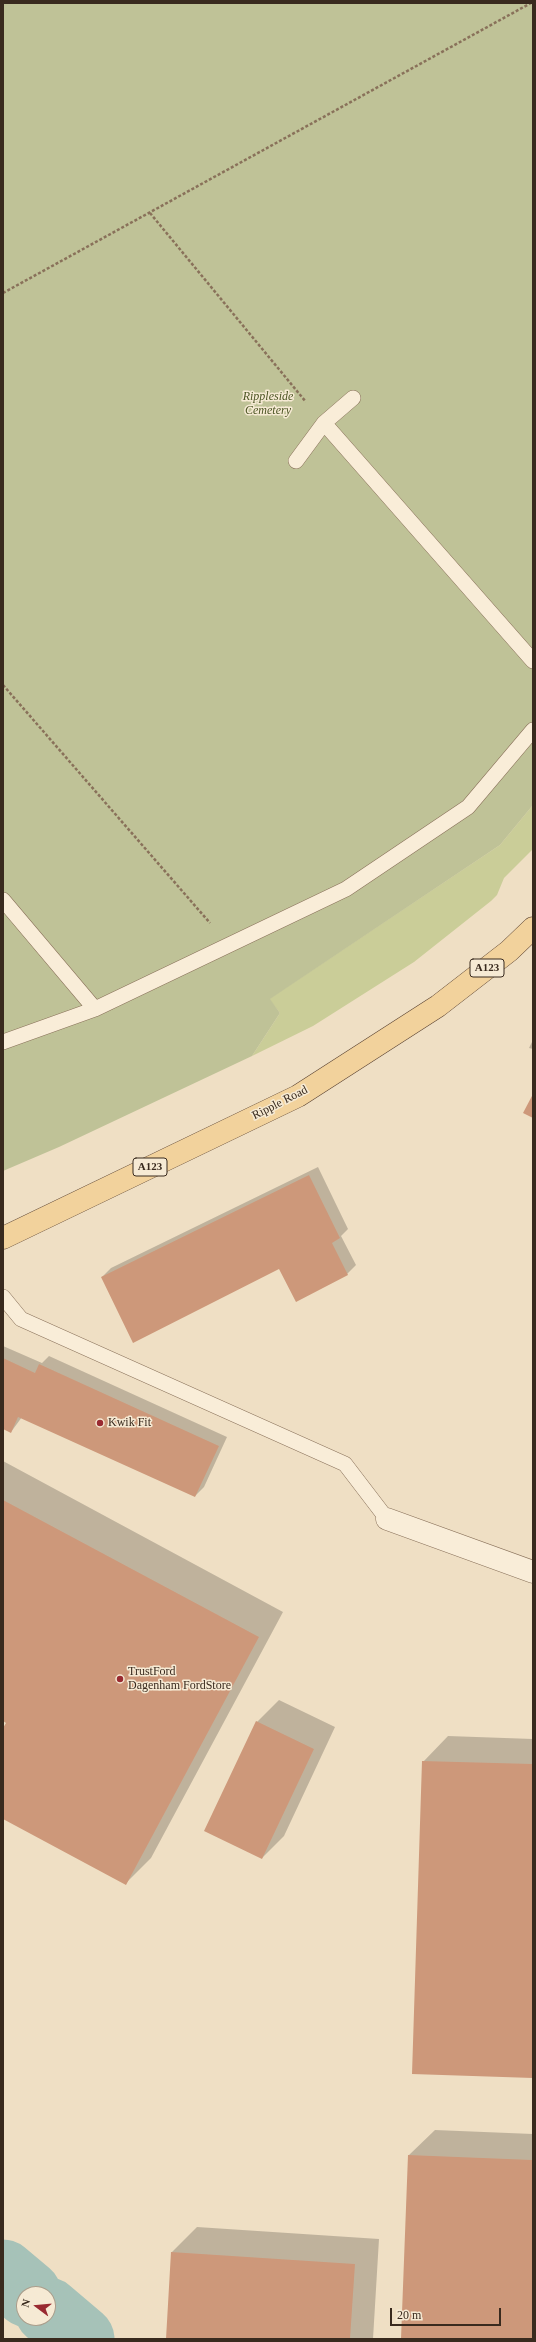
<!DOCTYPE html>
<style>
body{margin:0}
#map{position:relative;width:536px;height:2342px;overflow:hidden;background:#efdfc4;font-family:Georgia,serif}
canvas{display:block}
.frame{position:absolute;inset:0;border:4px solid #392a1e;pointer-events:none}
.north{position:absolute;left:16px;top:2286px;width:40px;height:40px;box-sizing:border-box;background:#f6ead4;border:1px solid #aa9d8b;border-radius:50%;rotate:286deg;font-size:11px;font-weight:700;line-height:16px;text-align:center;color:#392a1e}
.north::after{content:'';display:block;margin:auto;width:14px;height:18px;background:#992a31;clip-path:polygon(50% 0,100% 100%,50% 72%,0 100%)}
.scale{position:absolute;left:390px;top:2308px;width:111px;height:18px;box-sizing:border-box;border:2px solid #392a1e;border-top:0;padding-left:5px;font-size:12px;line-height:14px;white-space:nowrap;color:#392a1e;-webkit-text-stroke:3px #f6ead4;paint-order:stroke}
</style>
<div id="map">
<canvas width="536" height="2342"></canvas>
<div class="frame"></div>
<div class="north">N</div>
<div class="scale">20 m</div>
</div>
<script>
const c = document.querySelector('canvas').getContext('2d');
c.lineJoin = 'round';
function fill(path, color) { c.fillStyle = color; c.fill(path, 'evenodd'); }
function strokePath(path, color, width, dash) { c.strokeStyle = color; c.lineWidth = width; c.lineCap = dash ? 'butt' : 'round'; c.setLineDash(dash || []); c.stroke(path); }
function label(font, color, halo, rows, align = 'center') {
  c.font = font + ' Georgia,serif'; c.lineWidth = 3; c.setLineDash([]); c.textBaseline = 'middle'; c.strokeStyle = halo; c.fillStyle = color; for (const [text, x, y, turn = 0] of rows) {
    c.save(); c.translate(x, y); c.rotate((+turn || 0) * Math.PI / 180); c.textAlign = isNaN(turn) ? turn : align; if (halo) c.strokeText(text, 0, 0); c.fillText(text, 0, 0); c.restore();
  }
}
const green = new Path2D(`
 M533 805V849L504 878 497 895 491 901 414 962 313 1026 252 1056 280 1013 269 999 500 845Z`);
const cemetery = new Path2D(`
 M3 3H533V805L500 845 270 999 280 1013 252 1056 59 1147 3 1171Z`);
const shadow = new Path2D(`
 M533 1040V1049L529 1048Z
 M318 1167 348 1229 341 1236 356 1265 347 1274 280 1268 102 1277 111 1268Z
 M3 1346 42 1363 49 1356 227 1437 204 1487 195 1496 22 1417 11 1432 3 1428Z
 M3 1461 283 1612 151 1858 126 1883 3 1818V1730L7 1722 3 1720Z
 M279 1700 335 1727 284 1836 262 1858 257 1722Z
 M448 1736 533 1739V2077L423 1762Z
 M435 2130 533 2134V2339H402L409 2155Z
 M197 2227 379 2239 373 2339H167L172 2252Z`);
const river = new Path2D(`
 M3 2273 28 2294
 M48 2311 81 2339`);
const building = new Path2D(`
 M533 1094V1118L523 1113Z
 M309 1175 340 1238 332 1243 348 1275 296 1302 279 1269 133 1343 101 1277Z
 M3 1358 35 1373 39 1364 219 1446 195 1497 18 1417 11 1433 3 1429Z
 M3 1500 259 1637 126 1885 3 1819V1728L6 1723 3 1721Z
 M256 1721 314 1749 262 1859 204 1831Z
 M422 1761 533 1764V2078L412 2074Z
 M408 2155 533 2160V2339H401Z
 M171 2252 355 2264 350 2339H166Z`);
const path = new Path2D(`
 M150 213 306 402
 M3 293 531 3
 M3 685 210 923`);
const lane = new Path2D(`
 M324 423 533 661
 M296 461 324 423 353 398
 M3 900 95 1009
 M3 1042 95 1009 346 889 468 807 533 730
 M3 1297 21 1319 345 1464 387 1519`);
const street = new Path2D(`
 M387 1519 533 1572`);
const primary = new Path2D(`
 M3 1238 298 1096 438 1006 509 951 533 928`);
const markers = [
 [100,1423,4,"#992a31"],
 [120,1679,4,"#992a31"]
];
const shields = [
 [487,968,34],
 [150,1167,34]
];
const shieldNames = [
 ["A123",487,968],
 ["A123",150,1167]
];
const parkNames = [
 ["Rippleside",268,397],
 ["Cemetery",268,411]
];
const streetNames = [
 ["Ripple Road",280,1103,-27]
];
const poiNames = [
 ["Kwik Fit",108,1423],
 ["TrustFord",128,1672],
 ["Dagenham FordStore",128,1686]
];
fill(green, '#cacd98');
fill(cemetery, '#bfc297');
fill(shadow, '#0003');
strokePath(river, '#a6c2b8', 67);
fill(building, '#cd987a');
strokePath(lane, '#89715a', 16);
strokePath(street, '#89715a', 23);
strokePath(primary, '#573f2f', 23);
strokePath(path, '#89715a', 2.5, [3, 2]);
strokePath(lane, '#f9edd8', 15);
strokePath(street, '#f9edd8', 22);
strokePath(primary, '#f2d29c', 22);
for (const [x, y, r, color] of markers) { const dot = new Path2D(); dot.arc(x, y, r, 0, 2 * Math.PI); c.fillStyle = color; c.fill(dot); strokePath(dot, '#f6ead4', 1.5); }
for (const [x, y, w] of shields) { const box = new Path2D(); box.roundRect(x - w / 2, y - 9, w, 18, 3); c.fillStyle = '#f6ead4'; c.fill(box); strokePath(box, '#392a1e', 1); }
label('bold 11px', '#392a1e', null, shieldNames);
label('italic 12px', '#4d5625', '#f6ead4', parkNames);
label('12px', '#392a1e', '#f6ead4', streetNames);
label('12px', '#392a1e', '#f6ead4', poiNames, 'left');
</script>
